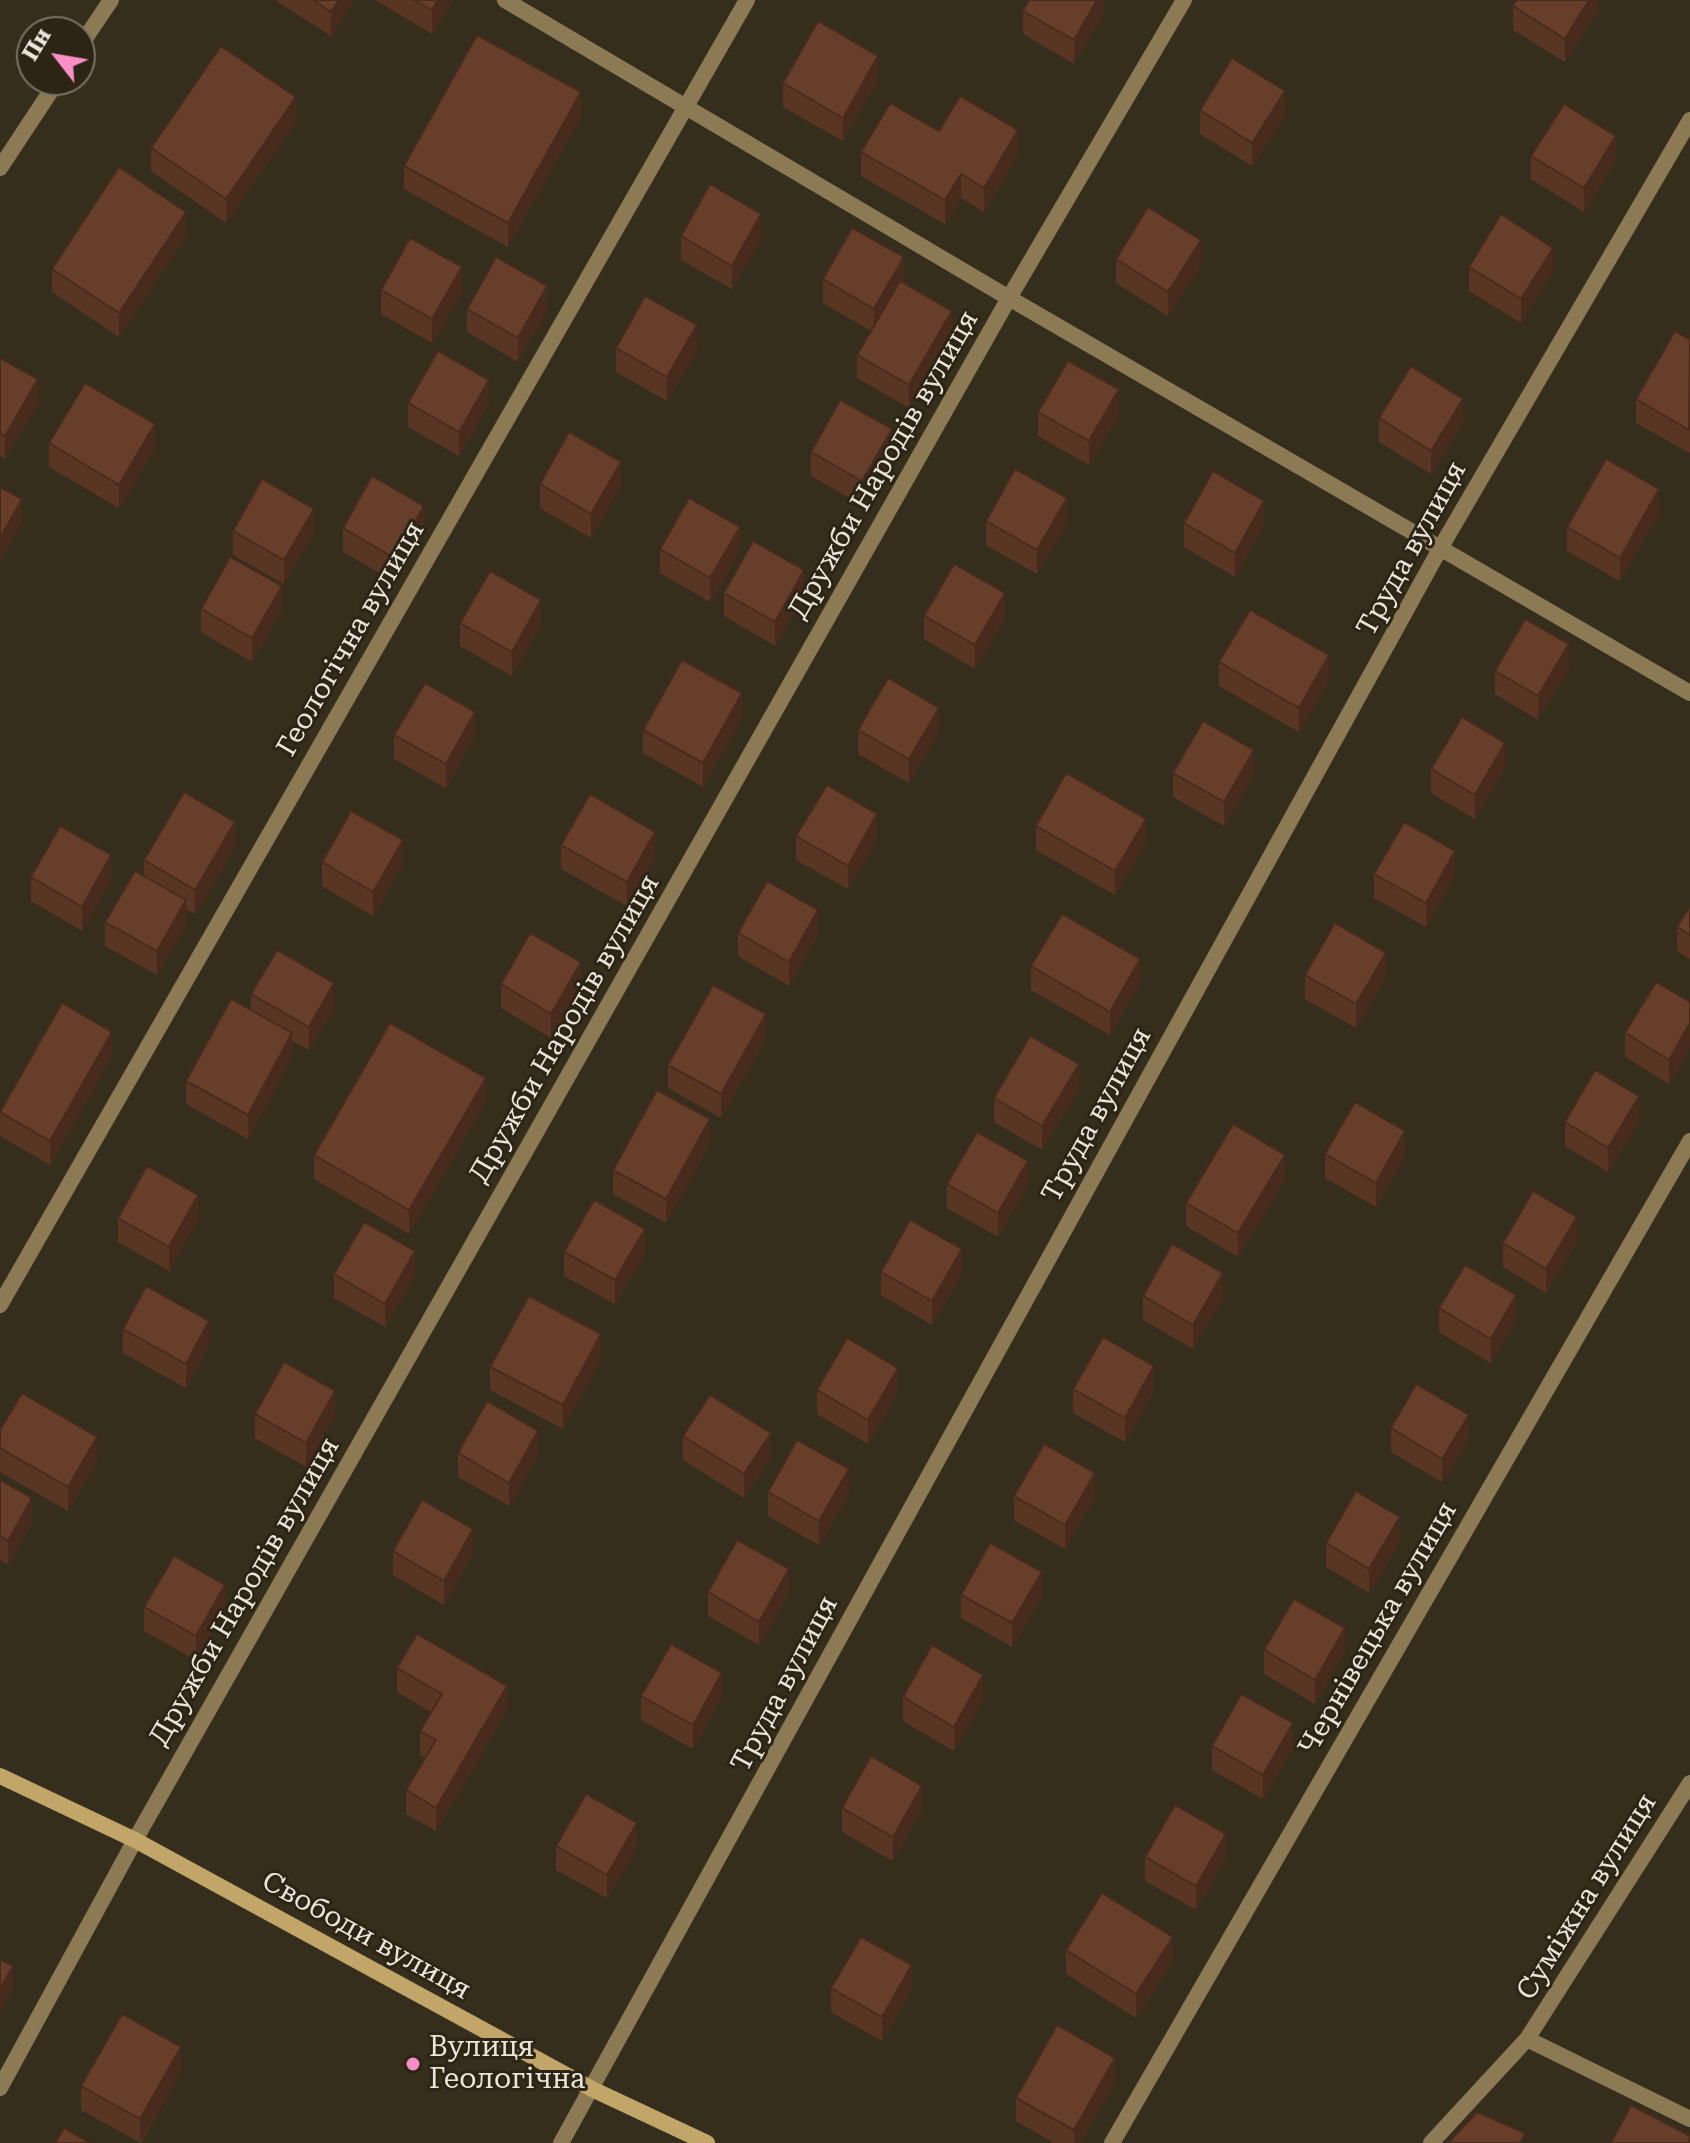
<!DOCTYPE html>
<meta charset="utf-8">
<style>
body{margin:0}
#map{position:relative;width:1690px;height:2143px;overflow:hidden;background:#362e1d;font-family:"Roboto Serif",serif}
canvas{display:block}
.north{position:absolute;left:16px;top:16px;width:80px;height:80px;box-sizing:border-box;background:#2c2414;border:2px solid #787164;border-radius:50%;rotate:301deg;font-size:22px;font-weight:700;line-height:32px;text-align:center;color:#eae5db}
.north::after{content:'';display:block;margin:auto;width:28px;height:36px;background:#fa8fc7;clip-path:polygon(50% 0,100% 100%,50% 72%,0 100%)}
</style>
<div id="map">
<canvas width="1690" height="2143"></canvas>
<div class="north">Пн</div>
</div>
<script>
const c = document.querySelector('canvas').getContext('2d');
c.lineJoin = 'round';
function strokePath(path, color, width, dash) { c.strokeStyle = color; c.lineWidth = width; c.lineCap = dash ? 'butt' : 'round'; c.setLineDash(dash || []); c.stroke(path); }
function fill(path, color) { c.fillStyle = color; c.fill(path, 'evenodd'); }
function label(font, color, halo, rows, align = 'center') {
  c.font = font + ' "Roboto Serif",serif'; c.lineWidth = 6; c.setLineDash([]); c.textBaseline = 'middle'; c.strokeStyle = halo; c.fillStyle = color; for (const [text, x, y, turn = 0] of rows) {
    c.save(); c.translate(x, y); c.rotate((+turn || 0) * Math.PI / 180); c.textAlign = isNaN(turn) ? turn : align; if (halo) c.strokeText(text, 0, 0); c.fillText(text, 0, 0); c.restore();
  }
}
const street = new Path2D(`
 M505 0 1009 298 1690 693
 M80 46 111 0
 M0 168 58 80
 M0 1305 747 0
 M1527 2039 1690 2119
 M0 2088 135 1840 1009 298 1184 0
 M561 2143 1441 547 1690 120
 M1112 2143 1690 1141
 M1431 2143 1527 2039 1690 1783`);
const secondary = new Path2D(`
 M0 1776 135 1840 592 2089 707 2143`);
const wall = new Path2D(`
 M278 0H354L331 36 278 2Z
 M375 0H453L432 34Z
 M1104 0V12L1074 64 1023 34V11Z
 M1598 0V11L1565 62 1513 30V6Z
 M878 79 843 141 783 107V83Z
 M1200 110 1285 115 1252 166 1200 134Z
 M581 116 508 247 404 189V166Z
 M296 121 226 223 151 171V148Z
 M939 131 1018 154 984 212 961 198 945 224 861 176V152Z
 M1531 156 1616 160 1584 212 1531 179Z
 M186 236 119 337 52 292V269Z
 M681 236 761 237 732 289 681 260Z
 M1116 259 1201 264 1168 316 1116 283Z
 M1469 267 1553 271 1521 323 1469 291Z
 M823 279 904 281 903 282 952 335 909 408 857 378V355L871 331 823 303Z
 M381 290 462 291 432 343 381 314Z
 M467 309 547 310 518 362 467 332Z
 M1690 340V452L1689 453 1636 423V399Z
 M616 348 697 349 667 401 616 372Z
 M0 358 38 403 5 459 0 456Z
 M408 403 489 404 459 456 408 427Z
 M1038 412 1119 413 1089 465 1038 436Z
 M1379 418 1463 423 1431 474 1379 442Z
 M49 443 155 448 119 508 49 467Z
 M811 452 892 453 862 505 811 476Z
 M540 484 621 485 591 538 540 508Z
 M1659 513 1620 581 1567 551V527Z
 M986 521 1067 522 1037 574 986 545Z
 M1184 523 1264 524 1235 577 1184 547Z
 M343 528 424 529 394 581 343 552Z
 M233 531 314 532 284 584 233 555Z
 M660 549 740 551 710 602 660 573Z
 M724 593 804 594 775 646 724 616Z
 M201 609 282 610 252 662 201 632Z
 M924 616 1005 617 975 669 924 639Z
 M460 623 541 624 512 676 460 646Z
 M1219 662 1329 679 1299 732 1219 686Z
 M1569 668 1538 720 1495 694V671Z
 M742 717 703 787 643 753V730Z
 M858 730 939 731 909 783 858 754Z
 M394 735 475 736 446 788 394 759Z
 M1505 767 1475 819 1431 793V769Z
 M1173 773 1254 774 1224 826 1173 797Z
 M1036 826 1146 842 1115 895 1036 850Z
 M796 836 877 838 848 889 796 860Z
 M561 845 655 856 627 906 561 869Z
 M235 846 195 914 186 909V924L157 975 105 946V922L144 876V860Z
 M322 862 403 864 373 916 322 886Z
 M1374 874 1455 875 1426 927 1374 898Z
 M31 877 111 879 82 931 31 901Z
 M1690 906V959L1677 951V927Z
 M738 933 818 934 789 986 738 956Z
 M1031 966 1140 982 1110 1035 1031 990Z
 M1305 975 1386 977 1356 1028 1305 999Z
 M501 984 581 986 551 1038 501 1008Z
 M251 994 334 1007 309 1050 292 1041V1057L248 1139 186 1104V1081L251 1011Z
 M1690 1002V1047L1669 1084 1625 1057V1033Z
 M766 1038 721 1118 668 1088V1065Z
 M112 1055 50 1165 0 1136V1112Z
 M1079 1088 1042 1150 994 1122V1098Z
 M486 1101 409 1234 314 1179V1155Z
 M1639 1120 1608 1172 1565 1146V1122Z
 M710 1143 666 1223 613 1194V1170Z
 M1325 1154 1405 1155 1376 1207 1325 1178Z
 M1285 1179 1238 1257 1186 1226V1203Z
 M947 1184 1028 1185 998 1237 947 1208Z
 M118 1218 198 1219 169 1271 118 1242Z
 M1577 1241 1546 1293 1503 1267V1243Z
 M564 1252 645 1253 615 1304 564 1276Z
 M881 1272 962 1273 932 1325 881 1295Z
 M334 1274 415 1275 385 1327 334 1298Z
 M1143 1296 1223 1297 1193 1349 1143 1320Z
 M1439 1308 1516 1319 1491 1363 1439 1332Z
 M123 1329 209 1345 186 1388 123 1353Z
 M601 1358 563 1429 490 1390V1367Z
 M1073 1389 1154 1390 1125 1442 1073 1413Z
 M817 1390 898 1391 868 1444 817 1414Z
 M255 1414 335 1415 306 1467 255 1438Z
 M1391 1428 1469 1439 1442 1482 1391 1452Z
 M0 1430 97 1461 68 1511 0 1472Z
 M683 1436 771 1457 744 1498 683 1460Z
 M458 1453 538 1455 509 1506 458 1477Z
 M0 1480 32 1522 8 1565 0 1560Z
 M768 1492 849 1493 819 1545 768 1516Z
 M1014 1496 1095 1497 1065 1549 1014 1520Z
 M1400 1541 1369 1593 1326 1567V1543Z
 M393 1551 473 1553 444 1605 393 1575Z
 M708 1592 789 1593 759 1645 708 1616Z
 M961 1595 1042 1596 1012 1647 961 1618Z
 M144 1607 225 1609 196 1660 144 1631Z
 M1264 1650 1345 1652 1315 1704 1264 1674Z
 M397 1668 507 1710 436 1831 406 1814V1790L425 1758 420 1755V1731L431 1712 397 1692Z
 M641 1696 722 1697 693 1749 641 1720Z
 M903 1697 983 1698 954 1751 903 1721Z
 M1212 1746 1293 1747 1263 1799 1212 1770Z
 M842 1808 922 1810 893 1861 842 1832Z
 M556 1846 637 1847 607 1898 556 1870Z
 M1145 1857 1226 1858 1196 1910 1145 1881Z
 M1066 1950 1173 1961 1136 2018 1066 1974Z
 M831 1988 912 1989 882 2041 831 2012Z
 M181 2071 141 2143 81 2110V2086Z
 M1115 2082 1080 2143H1054L1016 2121V2098Z`);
const shadedWall = new Path2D(`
 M339 0H354L331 36V12Z
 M438 0H453L432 34V10Z
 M1097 0H1104V12L1074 64V40Z
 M1589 0H1598V11L1565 62V39Z
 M878 56V79L843 141V118Z
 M1285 91V115L1252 166V143Z
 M581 92V116L508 247V223Z
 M296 97V121L226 223V199Z
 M1018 130V154L984 212V188Z
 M1616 136V160L1584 212V188Z
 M961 174V198L945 224V200Z
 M186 212V236L119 337V313Z
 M761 214V237L732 289V266Z
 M1201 240V264L1168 316V292Z
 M1553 248V271L1521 323V299Z
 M904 257V281L874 333V309Z
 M462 267V291L432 343V319Z
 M547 286V310L518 362V338Z
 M952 311V335L909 408V385Z
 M697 325V349L667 401V377Z
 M38 379V403L5 459V436Z
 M489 380V404L459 456V432Z
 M1119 389V413L1089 465V441Z
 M1463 399V423L1431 474V451Z
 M155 424V448L119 508V485Z
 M892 429V453L862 505V481Z
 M621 462V485L591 538V514Z
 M1659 489V513L1620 581V558Z
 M1067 498V522L1037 574V550Z
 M22 499V523L0 562V538Z
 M1264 501V524L1235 577V553Z
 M424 506V529L394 581V558Z
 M314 509V532L284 584V560Z
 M740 527V551L710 602V578Z
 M804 570V594L775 646V622Z
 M282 586V610L252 662V638Z
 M1005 593V617L975 669V645Z
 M541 600V624L512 676V652Z
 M1569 644V668L1538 720V696Z
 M1329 655V679L1299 732V708Z
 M742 693V717L703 787V763Z
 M939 708V731L909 783V759Z
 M475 712V736L446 788V764Z
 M1505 743V767L1475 819V795Z
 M1254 750V774L1224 826V802Z
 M877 814V838L848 889V866Z
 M1146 819V842L1115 895V871Z
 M235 822V846L195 914V890Z
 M655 832V856L627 906V882Z
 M403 840V864L373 916V892Z
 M1455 851V875L1426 927V903Z
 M111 855V879L82 931V907Z
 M186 900V924L157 975V951Z
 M818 910V934L789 986V962Z
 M1386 953V977L1356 1028V1004Z
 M1140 959V982L1110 1035V1012Z
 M581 962V986L551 1038V1014Z
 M334 983V1007L309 1050V1027Z
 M766 1014V1038L721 1118V1094Z
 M1690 1023V1047L1669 1084V1060Z
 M112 1032V1055L50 1165V1141Z
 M292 1033V1057L248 1139V1115Z
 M1079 1064V1088L1042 1150V1126Z
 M486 1078V1101L409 1234V1210Z
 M1639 1096V1120L1608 1172V1148Z
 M710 1119V1143L666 1223V1199Z
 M1405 1131V1155L1376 1207V1183Z
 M1285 1155V1179L1238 1257V1233Z
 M1028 1161V1185L998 1237V1213Z
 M198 1195V1219L169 1271V1247Z
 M1577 1217V1241L1546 1293V1269Z
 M645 1229V1253L615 1304V1280Z
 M962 1249V1273L932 1325V1301Z
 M415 1251V1275L385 1327V1304Z
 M1223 1273V1297L1193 1349V1325Z
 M1516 1295V1319L1491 1363V1339Z
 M209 1321V1345L186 1388V1364Z
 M601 1334V1358L563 1429V1405Z
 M1154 1366V1390L1125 1442V1418Z
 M898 1368V1391L868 1444V1420Z
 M335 1391V1415L306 1467V1443Z
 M1469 1415V1439L1442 1482V1459Z
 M538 1431V1455L509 1506V1483Z
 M771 1433V1457L744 1498V1474Z
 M97 1437V1461L68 1511V1487Z
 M849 1469V1493L819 1545V1521Z
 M1095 1473V1497L1065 1549V1525Z
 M32 1498V1522L8 1565V1541Z
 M1400 1517V1541L1369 1593V1569Z
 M473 1529V1553L444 1605V1581Z
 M789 1569V1593L759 1645V1622Z
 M1042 1572V1596L1012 1647V1623Z
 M225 1585V1609L196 1660V1636Z
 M1345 1628V1652L1315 1704V1680Z
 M722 1673V1697L693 1749V1725Z
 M983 1675V1698L954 1751V1727Z
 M507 1686V1710L436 1831V1808Z
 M1293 1723V1747L1263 1799V1775Z
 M922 1786V1810L893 1861V1837Z
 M637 1823V1847L607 1898V1875Z
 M1226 1834V1858L1196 1910V1886Z
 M1173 1937V1961L1136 2018V1994Z
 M912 1965V1989L882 2041V2017Z
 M13 1966V1989L0 2013V1989Z
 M181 2047V2071L140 2143V2119Z
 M1115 2058V2082L1080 2143H1074V2130Z`);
const building = new Path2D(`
 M313 0H339L331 12Z
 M414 0H438L432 10Z
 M1029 0H1097L1074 40 1023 11Z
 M1517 0H1589L1565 39 1513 6Z
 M818 21 878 56 843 118 783 83Z
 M477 35 581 92 508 223 404 166Z
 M221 46 296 97 226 199 151 148Z
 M1232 58 1285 91 1252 143 1200 110Z
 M960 96 1018 130 984 188 961 174 945 200 861 152 890 103 939 131Z
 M1564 104 1616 136 1584 188 1531 156Z
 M119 167 186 212 119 313 52 269Z
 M710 184 761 214 732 266 681 236Z
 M1148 207 1201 240 1168 292 1116 259Z
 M1501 214 1553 248 1521 299 1469 267Z
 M852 228 904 257 874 309 823 279Z
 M410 238 462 267 432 319 381 290Z
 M496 257 547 286 518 338 467 309Z
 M900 281 952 311 909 385 857 355Z
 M645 296 697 325 667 377 616 348Z
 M1675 331 1690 340 1689 430 1636 399Z
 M438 351 489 380 459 432 408 403Z
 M0 358 38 379 5 436 0 433Z
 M1068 361 1119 389 1089 441 1038 412Z
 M1411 366 1463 399 1431 451 1379 418Z
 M85 383 155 424 119 485 49 443Z
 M840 400 892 429 862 481 811 452Z
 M569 432 621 462 591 514 540 484Z
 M1606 459 1659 489 1620 558 1567 527Z
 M1015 469 1067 498 1037 550 986 521Z
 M1213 471 1264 501 1235 553 1184 523Z
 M372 476 424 506 394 558 343 528Z
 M262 479 314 509 284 560 233 531Z
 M0 487 22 499 0 538Z
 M689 498 740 527 710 578 660 549Z
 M753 541 804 570 775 622 724 593Z
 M230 557 282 586 252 638 201 609Z
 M954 564 1005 593 975 645 924 616Z
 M490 571 541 600 512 652 460 623Z
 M1250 610 1329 655 1299 708 1219 662Z
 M1525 619 1569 644 1538 696 1495 671Z
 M682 660 742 693 703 763 643 730Z
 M888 678 939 708 909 759 858 730Z
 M425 683 475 712 446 764 394 735Z
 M1462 717 1505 743 1475 795 1431 769Z
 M1203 721 1254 750 1224 802 1173 773Z
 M1066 773 1146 819 1115 871 1036 826Z
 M827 785 877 814 848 866 796 836Z
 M184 792 235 822 195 890 144 860Z
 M590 794 655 832 627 882 561 845Z
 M351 811 403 840 373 892 322 862Z
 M1404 822 1455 851 1426 903 1374 874Z
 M60 826 111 855 82 907 31 877Z
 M135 871 186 900 157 951 105 922Z
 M767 881 818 910 789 962 738 933Z
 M1690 906V935L1677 927Z
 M1062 914 1140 959 1110 1012 1031 966Z
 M1335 923 1386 953 1356 1004 1305 975Z
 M530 933 581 962 551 1014 501 984Z
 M277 950 334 983 309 1027 251 994Z
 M1656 982 1690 1002V1023L1669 1060 1625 1033Z
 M713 985 766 1014 721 1094 668 1065Z
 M231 999 292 1033 248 1115 186 1081Z
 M62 1003 112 1032 50 1141 0 1112Z
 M390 1023 486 1078 409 1210 314 1155Z
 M1030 1036 1079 1064 1042 1126 994 1098Z
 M1595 1070 1639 1096 1608 1148 1565 1122Z
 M657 1090 710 1119 666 1199 613 1170Z
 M1355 1102 1405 1131 1376 1183 1325 1154Z
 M1233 1124 1285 1155 1238 1233 1186 1203Z
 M977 1132 1028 1161 998 1213 947 1184Z
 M147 1166 198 1195 169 1247 118 1218Z
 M1533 1191 1577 1217 1546 1269 1503 1243Z
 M594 1200 645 1229 615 1280 564 1252Z
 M910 1220 962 1249 932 1301 881 1272Z
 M364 1222 415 1251 385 1304 334 1274Z
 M1172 1244 1223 1273 1193 1325 1143 1296Z
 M1465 1265 1516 1295 1491 1339 1439 1308Z
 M146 1286 209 1321 186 1364 123 1329Z
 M529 1296 601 1334 563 1405 490 1367Z
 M1103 1337 1154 1366 1125 1418 1073 1389Z
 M847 1338 898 1368 868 1420 817 1390Z
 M284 1362 335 1391 306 1443 255 1414Z
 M1416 1384 1469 1415 1442 1459 1391 1428Z
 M22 1393 97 1437 68 1487 0 1448V1430Z
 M710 1395 771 1433 744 1474 683 1436Z
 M487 1401 538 1431 509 1483 458 1453Z
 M797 1440 849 1469 819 1521 768 1492Z
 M1044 1444 1095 1473 1065 1525 1014 1496Z
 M0 1480 32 1498 8 1541 0 1536Z
 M1356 1491 1400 1517 1369 1569 1326 1543Z
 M422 1500 473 1529 444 1581 393 1551Z
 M737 1540 789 1569 759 1622 708 1592Z
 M990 1543 1042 1572 1012 1623 961 1595Z
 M174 1556 225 1585 196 1636 144 1607Z
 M1294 1599 1345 1628 1315 1680 1264 1650Z
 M417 1634 507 1686 436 1808 406 1790 436 1740 420 1731 442 1694 397 1668Z
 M671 1644 722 1673 693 1725 641 1696Z
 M932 1645 983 1675 954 1727 903 1697Z
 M1241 1694 1293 1723 1263 1775 1212 1746Z
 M871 1756 922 1786 893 1837 842 1808Z
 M586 1794 637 1823 607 1875 556 1846Z
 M1175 1805 1226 1834 1196 1886 1145 1857Z
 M1102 1893 1173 1937 1136 1994 1066 1950Z
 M861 1937 912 1965 882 2017 831 1988Z
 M0 1959 13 1966 0 1989Z
 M122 2014 181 2047 140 2119 81 2086Z
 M1057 2025 1115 2058 1074 2130 1016 2098Z
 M1631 2105 1690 2136 1689 2143H1611Z
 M1477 2112 1525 2133 1520 2143H1448Z
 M64 2128 90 2143H55Z`);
const markers = [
 [413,2064,8,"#fa8fc7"]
];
const streetNames = [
 ["Дружби Народів вулиця",884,465,-60],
 ["Труда вулиця",1412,549,-61],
 ["Геологічна вулиця",351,639,-60],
 ["Дружби Народів вулиця",565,1029,-60],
 ["Труда вулиця",1097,1115,-61],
 ["Дружби Народів вулиця",245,1592,-60],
 ["Чернівецька вулиця",1378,1629,-60],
 ["Труда вулиця",785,1684,-62],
 ["Суміжна вулиця",1587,1897,-58],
 ["Свободи вулиця",366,1936,29]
];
const poiNames = [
 ["Вулиця",429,2048],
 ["Геологічна",429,2080]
];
strokePath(street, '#8c7a55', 16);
strokePath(secondary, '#c2a568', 16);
fill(wall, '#593524');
fill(shadedWall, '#482b1d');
fill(building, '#673e2a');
strokePath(building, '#482b1d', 2);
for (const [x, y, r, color] of markers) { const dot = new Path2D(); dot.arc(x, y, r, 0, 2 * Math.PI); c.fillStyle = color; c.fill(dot); strokePath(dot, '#2c2414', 3); }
label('28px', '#eae5db', '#2c2414', streetNames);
label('28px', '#eae5db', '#2c2414', poiNames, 'left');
</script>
